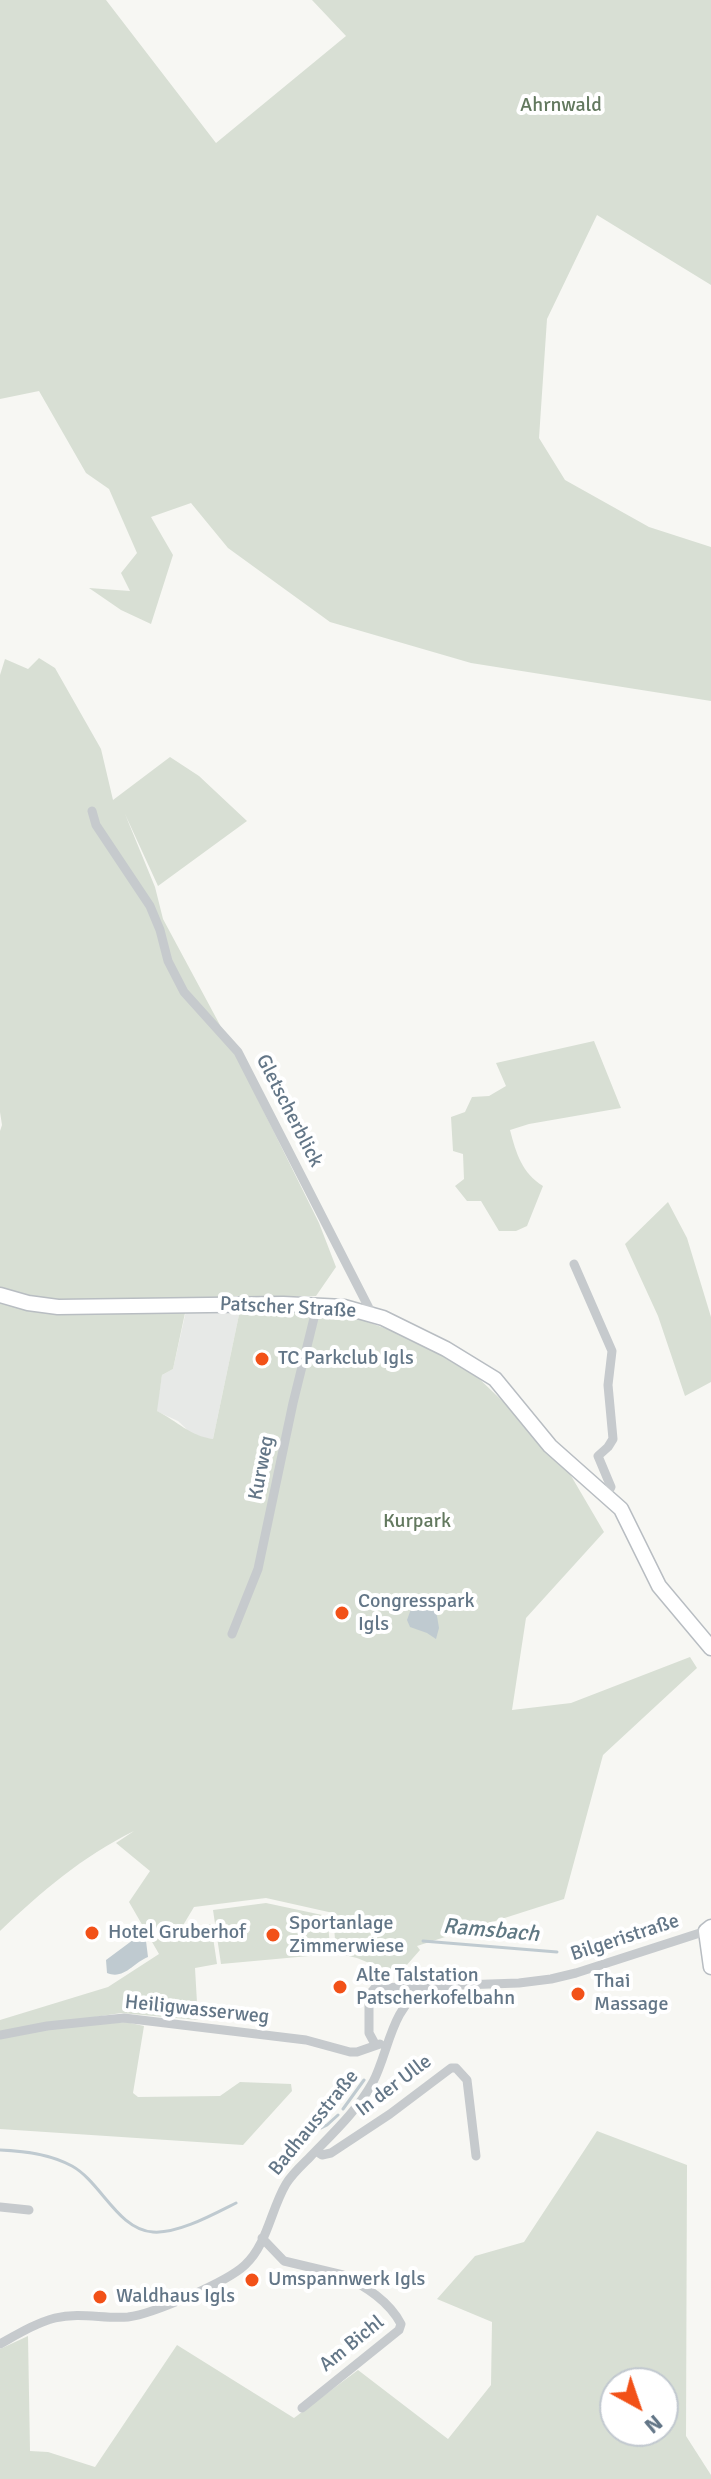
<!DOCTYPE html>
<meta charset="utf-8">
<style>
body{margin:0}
#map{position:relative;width:711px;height:2479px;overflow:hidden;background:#f7f7f3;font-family:Signika,sans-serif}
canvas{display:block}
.north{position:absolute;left:599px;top:2367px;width:80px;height:80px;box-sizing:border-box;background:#fff;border:2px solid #c1c8cf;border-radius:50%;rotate:140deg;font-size:22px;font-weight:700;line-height:32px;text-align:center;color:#637687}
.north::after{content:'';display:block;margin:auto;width:28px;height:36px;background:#f25118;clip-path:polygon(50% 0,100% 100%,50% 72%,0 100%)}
</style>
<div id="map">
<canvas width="711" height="2479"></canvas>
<div class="north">N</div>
</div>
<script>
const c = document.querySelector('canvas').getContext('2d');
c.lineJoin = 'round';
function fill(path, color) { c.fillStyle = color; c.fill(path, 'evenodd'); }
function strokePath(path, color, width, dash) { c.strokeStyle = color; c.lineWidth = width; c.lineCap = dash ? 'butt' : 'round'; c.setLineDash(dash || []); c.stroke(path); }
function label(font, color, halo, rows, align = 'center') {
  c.font = font + ' Signika,sans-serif'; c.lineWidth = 8; c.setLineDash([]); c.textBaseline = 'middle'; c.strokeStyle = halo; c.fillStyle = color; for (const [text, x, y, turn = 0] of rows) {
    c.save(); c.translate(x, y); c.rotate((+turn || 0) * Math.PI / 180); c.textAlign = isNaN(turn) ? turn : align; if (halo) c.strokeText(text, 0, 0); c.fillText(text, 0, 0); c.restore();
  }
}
const built = new Path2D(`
 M240 1310 213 1439 195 1437 178 1421 156 1411 162 1375 173 1369 186 1311Z`);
const green = new Path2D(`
 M0 0H106L216 143 346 36 312 0H711V285L597 215 547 319 539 438 565 480 649 527 711 547V701L471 663 330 622 228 548 191 503 151 517 173 555 151 624 121 610 89 588 130 591 121 573 137 553 109 489 86 473 39 391 0 399Z
 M39 658 55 668 101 749 113 800 170 757 199 776 247 821 158 886 125 814 155 887 163 919 235 1053 319 1223 336 1267 316 1296 188 1299 173 1369 162 1375 157 1411C177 1421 190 1436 213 1439L240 1310 351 1316 398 1333 470 1370 516 1414 570 1474 604 1532 526 1618 512 1710 571 1703 690 1657 697 1668 603 1755 564 1899 417 1946 420 1950 398 1975 357 1958 336 1953 333 1913 266 1898 194 1907 176 1937 211 1924 217 1964 195 1968 198 2020 121 2013 0 2032V2020L108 1987 159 1954 129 1902 150 1871 116 1843 134 1831C83 1856 41 1892 0 1931V1131L2 1125 0 1112V675L5 659 28 669Z
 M594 1041 621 1108 529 1124 510 1130C516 1153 522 1173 543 1186L527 1226 516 1231H499L481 1201H467L455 1186 464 1179 463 1154 453 1151 451 1117 465 1112 472 1097 489 1096 506 1086 496 1063Z
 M668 1202 687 1238 711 1317V1382L685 1396 658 1316 625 1244Z
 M266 1903 327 1916 331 1954 221 1964 213 1910Z
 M126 2022 144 2026 133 2093 138 2097 220 2096 240 2082 291 2084 292 2091 243 2145 0 2129V2038L65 2027Z
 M597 2131 687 2165 686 2436 711 2475V2479H0V2349L28 2336 30 2451 48 2452 95 2467 177 2345 294 2418 358 2370 448 2439 491 2385 492 2322 437 2299 475 2256 524 2242ZM615 2383H663V2431H615Z`);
const water = new Path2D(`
 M441 1597 443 1601 436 1610 439 1628 436 1639 427 1633 410 1627 407 1620 411 1609 418 1605 430 1607Z
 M141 1934 146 1941 148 1957C133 1963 124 1980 107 1973L106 1960Z`);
const stream = new Path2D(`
 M423 1941 557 1952
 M343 2109 364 2080
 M309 2134 327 2125 338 2115
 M0 2150C25 2151 50 2154 72 2166 101 2182 118 2230 153 2232 178 2234 214 2214 236 2203`);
const minor = new Path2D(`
 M92 811 96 825 150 906 160 930 168 961 184 992 238 1052 372 1314
 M574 1264 612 1351 608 1385 613 1439 608 1447 598 1456 611 1487 607 1494
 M232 1634 258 1569 293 1403 317 1306
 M0 2035 47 2026 124 2018 306 2040 350 2052H357L380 2044
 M375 2044 369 2033V1995L375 1988 519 1983 551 1979 576 1973 706 1931
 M316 2151 322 2155 331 2153 390 2114 451 2068H456L467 2080 476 2156
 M0 2207 29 2210
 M262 2238 284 2261 343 2275C366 2287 389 2301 401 2324L399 2330 302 2408
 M0 2344C18 2334 36 2323 55 2318 80 2312 104 2319 128 2317 153 2314 227 2282 245 2265 267 2245 271 2209 286 2184 292 2174 302 2165 310 2157 333 2133 357 2111 373 2082 389 2051 391 2007 425 1988`);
const secondary = new Path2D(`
 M0 1295 28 1303 58 1307 283 1304 344 1307 383 1318 446 1349 495 1379 550 1446 621 1509 659 1586 711 1648
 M711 1927 706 1931 711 1967`);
const markers = [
 [262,1359,8,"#f25118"],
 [342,1613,8,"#f25118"],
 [92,1933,8,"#f25118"],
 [273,1935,8,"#f25118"],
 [340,1987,8,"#f25118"],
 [578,1994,8,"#f25118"],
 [252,2280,8,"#f25118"],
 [100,2297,8,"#f25118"]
];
const parkNames = [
 ["Ahrnwald",561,106],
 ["Kurpark",417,1522]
];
const streetNames = [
 ["Gletscherblick",289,1111,63],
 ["Patscher Straße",288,1308,3],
 ["Kurweg",262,1468,-79],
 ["Bilgeristraße",625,1938,-18],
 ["Heiligwasserweg",197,2010,6],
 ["In der Ulle",394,2086,-37],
 ["Badhausstraße",314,2123,-51],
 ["Am Bichl",352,2344,-39]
];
const poiNames = [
 ["TC Parkclub Igls",278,1359],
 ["Congresspark",358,1602],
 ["Igls",358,1625],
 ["Sportanlage",289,1924],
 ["Zimmerwiese",289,1947],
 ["Hotel Gruberhof",108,1933],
 ["Alte Talstation",356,1976],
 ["Patscherkofelbahn",356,1999],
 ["Thai",594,1982],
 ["Massage",594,2005],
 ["Umspannwerk Igls",268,2280],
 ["Waldhaus Igls",116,2297]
];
const waterNames = [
 ["Ramsbach",491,1931,5]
];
fill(built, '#e7e9e7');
fill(green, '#d8dfd4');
fill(water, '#bfcad0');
strokePath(stream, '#bfcad0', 3);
strokePath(secondary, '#b8bdc2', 17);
strokePath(minor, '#c6cacd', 9);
strokePath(secondary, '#fff', 14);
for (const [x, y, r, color] of markers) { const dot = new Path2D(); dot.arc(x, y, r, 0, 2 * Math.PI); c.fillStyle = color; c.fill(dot); strokePath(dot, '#fff', 3); }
label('20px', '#63795f', '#fff', parkNames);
label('20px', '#637687', '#fff', streetNames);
label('20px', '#637687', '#fff', poiNames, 'left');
label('italic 22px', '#5f7883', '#fff', waterNames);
</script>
